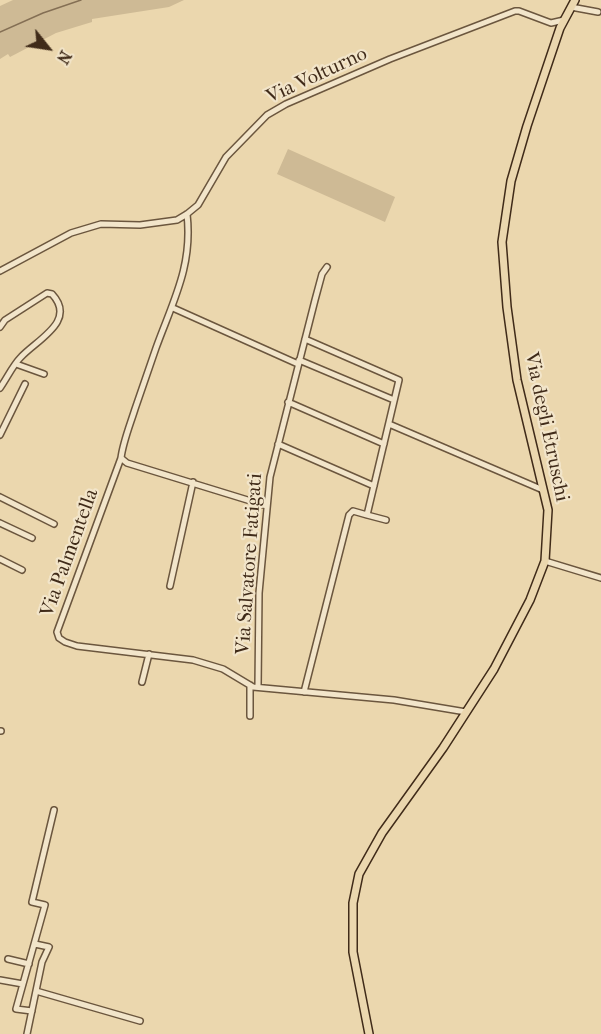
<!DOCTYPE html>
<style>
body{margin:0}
#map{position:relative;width:601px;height:1034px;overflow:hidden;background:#ebd7ae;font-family:"IM FELL French Canon",serif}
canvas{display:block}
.north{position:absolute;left:18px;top:18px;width:60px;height:60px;-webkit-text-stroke:4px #f2e5ca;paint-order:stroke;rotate:120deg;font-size:16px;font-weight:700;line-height:24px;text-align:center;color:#402b19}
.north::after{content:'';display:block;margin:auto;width:21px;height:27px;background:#402b19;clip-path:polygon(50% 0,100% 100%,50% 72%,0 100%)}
</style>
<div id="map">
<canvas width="601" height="1034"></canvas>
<div class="north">N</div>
</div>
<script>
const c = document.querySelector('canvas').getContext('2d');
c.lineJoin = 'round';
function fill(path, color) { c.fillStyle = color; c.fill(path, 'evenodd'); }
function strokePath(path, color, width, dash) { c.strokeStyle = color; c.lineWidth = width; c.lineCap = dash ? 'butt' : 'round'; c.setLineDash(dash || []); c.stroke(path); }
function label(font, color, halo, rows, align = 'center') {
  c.font = font + ' "IM FELL French Canon",serif'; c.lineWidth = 4.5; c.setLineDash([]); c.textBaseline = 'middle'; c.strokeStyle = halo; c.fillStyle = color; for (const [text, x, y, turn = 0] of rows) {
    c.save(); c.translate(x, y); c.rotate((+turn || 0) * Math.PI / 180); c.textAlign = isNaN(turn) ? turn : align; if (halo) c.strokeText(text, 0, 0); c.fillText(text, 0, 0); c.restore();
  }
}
const green = new Path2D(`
 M13 0H184L169 7 92 19V22L56 33 10 57 8 54 0 59V6Z
 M288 149 395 197 385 222 277 174Z`);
const stream = new Path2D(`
 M0 32 43 13 81 0`);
const minor = new Path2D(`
 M571 7 598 12
 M187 214C193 266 173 301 156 348 149 368 142 389 135 409 130 425 123 442 121 458L57 632 59 638 65 642 77 646 193 660 223 669 253 687 394 700 466 712
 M0 271 71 233 101 224 140 225 177 220 187 214 198 205 226 157 267 115 286 104 390 59 515 11H519L551 23 564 20
 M173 308 298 364
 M0 327 5 320 47 293 52 294C77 321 38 339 21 357 13 365 7 378 0 388
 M299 360 394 400
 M16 364 44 374
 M288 402 384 444
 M389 424 543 490
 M0 435 25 384
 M278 444 374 486
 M121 458 127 463 267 506
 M0 497 54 524
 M367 515 386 520
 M0 523 32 538
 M0 559 22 570
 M545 561 601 578
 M170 586 193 482
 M142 682 149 654
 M250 685V716
 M258 687 259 593 270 477 315 300 322 274 327 267
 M304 692 349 515 353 511 367 515 399 380 305 339
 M0 731H1
 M8 959 29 964
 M0 980 23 984
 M36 991 140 1021
 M32 1011 16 1009 45 905 32 902 54 810
 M27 1034 42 962 49 947 35 944`);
const major = new Path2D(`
 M369 1034 353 952V903L359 874 382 833 443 748 494 669 530 600 545 561 548 510 517 380 507 307 502 242 511 181 527 126 560 28 575 0`);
const streetNames = [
 ["Via Volturno",317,76,-25],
 ["Via degli Etruschi",546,427,78],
 ["Via Palmentella",70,553,-70],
 ["Via Salvatore Fatigati",250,564,-86]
];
fill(green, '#ceba95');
strokePath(stream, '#846f54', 1.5);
strokePath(minor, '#6b563e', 8);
strokePath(major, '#402b19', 10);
strokePath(minor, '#f2e5ca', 5);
strokePath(major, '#ebd7ae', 7);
label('20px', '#402b19', '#f2e5ca', streetNames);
</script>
